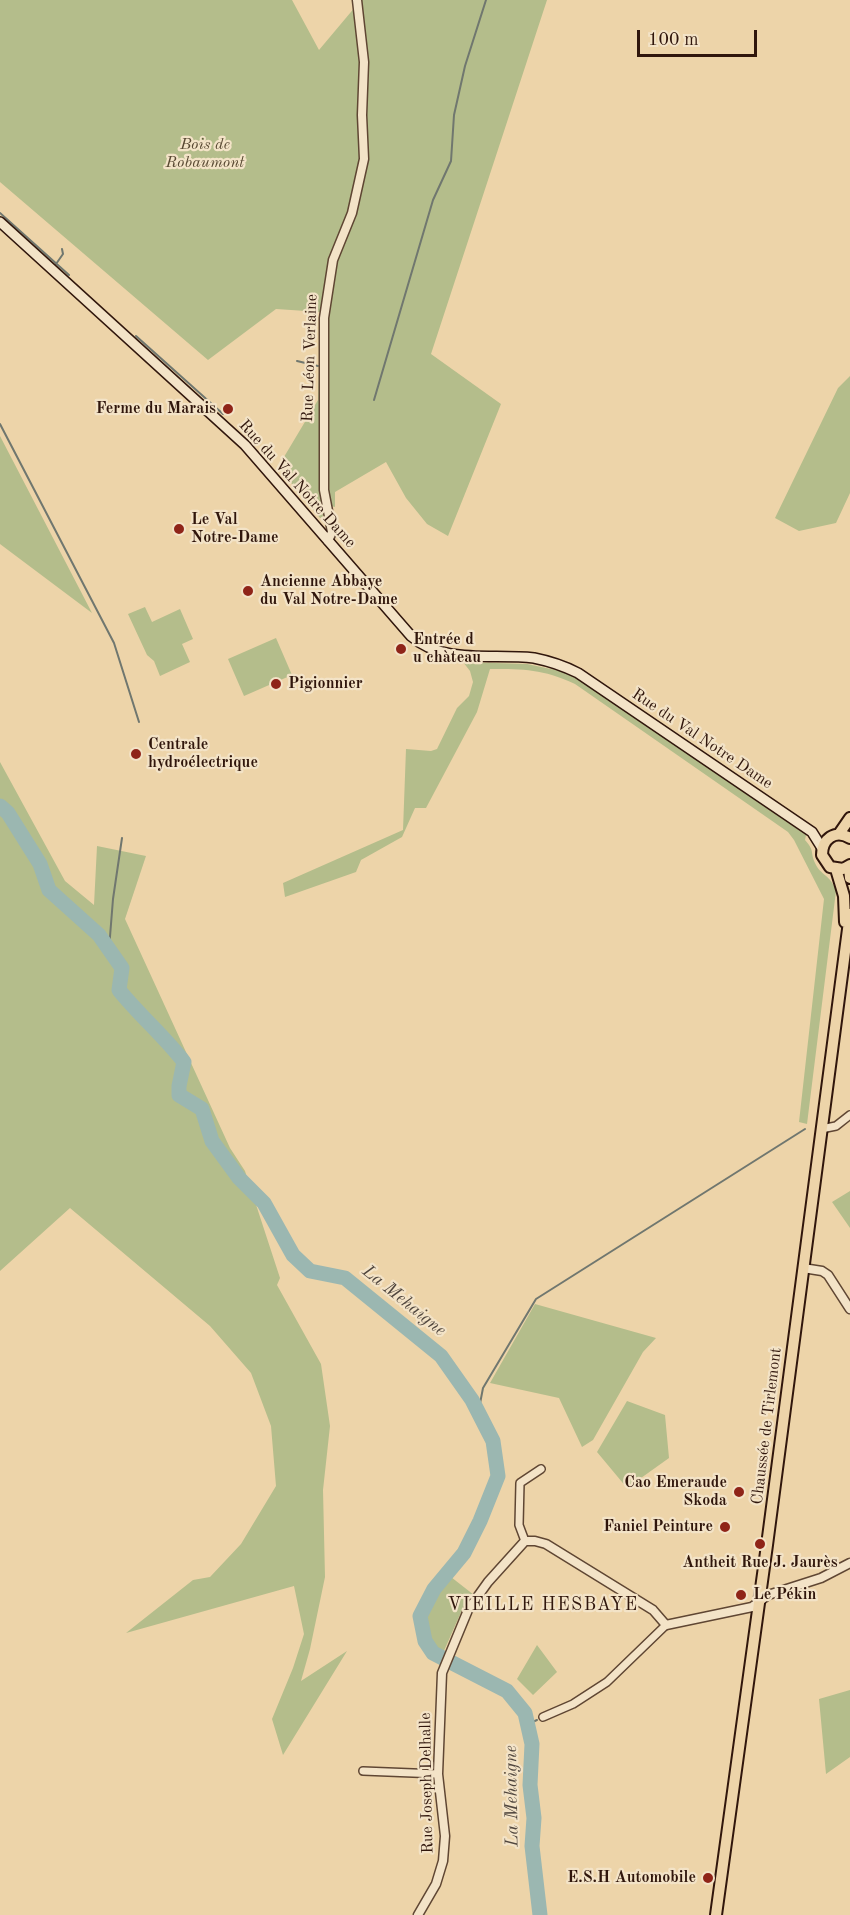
<!DOCTYPE html>
<meta charset="utf-8">
<style>
body{margin:0}
#map{position:relative;width:850px;height:1915px;overflow:hidden;background:#edd4a9;font-family:"Old Standard TT",serif}
canvas{display:block}
.scale{position:absolute;left:637px;top:30px;width:120px;height:27px;box-sizing:border-box;border:3px solid #30160c;border-top:0;padding-left:8px;font-size:18px;line-height:21px;white-space:nowrap;color:#30160c;-webkit-text-stroke:4px #f3e3c7;paint-order:stroke}
</style>
<div id="map">
<canvas width="850" height="1915"></canvas>
<div class="scale">100 m</div>
</div>
<script>
const c = document.querySelector('canvas').getContext('2d');
c.lineJoin = 'round';
function fill(path, color) { c.fillStyle = color; c.fill(path, 'evenodd'); }
function strokePath(path, color, width, dash) { c.strokeStyle = color; c.lineWidth = width; c.lineCap = dash ? 'butt' : 'round'; c.setLineDash(dash || []); c.stroke(path); }
function label(font, color, halo, rows, align = 'center') {
  c.font = font + ' "Old Standard TT",serif'; c.lineWidth = 4.5; c.setLineDash([]); c.textBaseline = 'middle'; c.strokeStyle = halo; c.fillStyle = color; for (const [text, x, y, turn = 0] of rows) {
    c.save(); c.translate(x, y); c.rotate((+turn || 0) * Math.PI / 180); c.textAlign = isNaN(turn) ? turn : align; if (halo) c.strokeText(text, 0, 0); c.fillText(text, 0, 0); c.restore();
  }
}
const green = new Path2D(`
 M0 0H292L319 50 361 0H547L431 354 501 404 448 536 427 524 406 498 386 462 335 492V507L323 504V517L320 518 278 467 318 400 321 312 276 309 208 360 0 182Z
 M850 376V493L836 523 799 531 775 518 838 388Z
 M0 436 92 613 0 544Z
 M145 607 152 622 180 609 193 639 182 644 190 662 160 676 154 661 147 655 128 614Z
 M276 638 292 675 244 696 228 659Z
 M463 662 527 664 570 673 806 835 805 840C815 851 810 852 815 863 820 875 831 875 836 891L807 1124 799 1122 824 899 794 840 788 832 575 684C542 669 525 669 490 669L477 712 426 808H415L402 837 361 860 356 872 285 897 283 883 403 830 406 749 431 751 437 749 457 708 469 696 473 682 470 671Z
 M0 762 65 881 94 905 97 846 146 856 125 919 230 1148 245 1171 280 1278 277 1285 321 1364 330 1426 323 1490 325 1577 310 1649 301 1681 347 1651 283 1755 272 1719 293 1668 304 1634 294 1586 126 1633 193 1580 210 1577 241 1544 276 1486 271 1426 251 1373 210 1326 70 1208 0 1271Z
 M850 1191V1228L832 1202Z
 M535 1304 656 1338 643 1352 593 1440 582 1447 559 1398 490 1383Z
 M627 1401 665 1415 669 1458 627 1488 597 1452Z
 M451 1577 474 1595 462 1610 443 1653C413 1630 430 1600 451 1577Z
 M537 1645 557 1672 533 1695 517 1679Z
 M850 1690V1757L826 1774 819 1699Z`);
const stream = new Path2D(`
 M0 213 69 275
 M56 264 63 254 62 249
 M136 336 223 414
 M297 361 318 366
 M374 400 433 200 451 161 454 115 465 66 486 0
 M0 424 114 643 139 722
 M109 949 113 899 122 838
 M478 1414 483 1388 536 1299 805 1129
 M528 1724 537 1720`);
const river = new Path2D(`
 M0 806 8 813 40 864 49 890 99 935 122 968 119 990C139 1015 164 1036 184 1062L179 1086V1095L202 1109 212 1141 239 1178 264 1203 293 1255 310 1271 345 1278 441 1356 472 1400 493 1441 498 1476 480 1521 464 1553 434 1589 420 1616 425 1641 433 1653 507 1691 525 1713 532 1744 530 1785 534 1818 532 1846 540 1915`);
const minor = new Path2D(`
 M821 1129 836 1126 850 1115
 M525 1541 519 1525 520 1483 541 1469
 M543 1717 573 1704 607 1682 666 1625
 M363 1771 438 1774`);
const tertiary = new Path2D(`
 M328 541 332 532 324 490V318L333 260 352 213 364 159 362 115 364 62 357 0
 M803 1268 822 1271 828 1275 850 1309
 M418 1915 436 1884 443 1861 445 1836 438 1774 442 1673 468 1610 488 1582 525 1541H535L546 1544 653 1610 666 1625 752 1607 768 1595 821 1578 850 1563`);
const secondary = new Path2D(`
 M0 222 245 445 411 636C444 665 493 653 534 658 549 661 564 666 578 673L812 832 822 848`);
const primary = new Path2D(`
 M839 834 850 818
 M850 838C835 829 822 839 822 855L830 867 843 869 850 865
 M849 867 850 878
 M836 869 844 896 845 922
 M716 1915 767 1545 850 914`);
const markers = [
 [228,409,6,"#8f2418"],
 [179,529,6,"#8f2418"],
 [248,591,6,"#8f2418"],
 [401,649,6,"#8f2418"],
 [276,684,6,"#8f2418"],
 [136,754,6,"#8f2418"],
 [739,1492,6,"#8f2418"],
 [725,1527,6,"#8f2418"],
 [760,1544,6,"#8f2418"],
 [741,1595,6,"#8f2418"],
 [708,1878,6,"#8f2418"]
];
const parkNames = [
 ["Bois de",205,145],
 ["Robaumont",205,163]
];
const streetNames = [
 ["Rue Léon Verlaine",310,358,-88],
 ["Rue du Val Notre Dame",297,484,48],
 ["Rue du Val Notre Dame",702,739,34],
 ["Chaussée de Tirlemont",767,1426,-83],
 ["Rue Joseph Delhalle",427,1783,-91]
];
const poiNames = [
 ["Ferme du Marais",216,409,"right"],
 ["Le Val",191,520],
 ["Notre-Dame",191,538],
 ["Ancienne Abbaye",260,582],
 ["du Val Notre-Dame",260,600],
 ["Entrée d",413,640],
 ["u chàteau",413,658],
 ["Pigionnier",288,684],
 ["Centrale",148,745],
 ["hydroélectrique",148,763],
 ["Cao Emeraude",727,1483,"right"],
 ["Skoda",727,1501,"right"],
 ["Faniel Peinture",713,1527,"right"],
 ["Antheit Rue J. Jaurès",760,1563,"center"],
 ["Le Pékin",753,1595],
 ["E.S.H Automobile",696,1878,"right"]
];
const waterNames = [
 ["La Mehaigne",404,1301,39],
 ["La Mehaigne",512,1796,-91]
];
const neighbourhoodNames = [
 ["VIEILLE HESBAYE",543,1605]
];
fill(green, '#b4bd8b');
strokePath(stream, '#70776f', 2);
strokePath(river, '#9bb7b1', 15);
strokePath(minor, '#5f4633', 10);
strokePath(tertiary, '#5f4633', 11);
strokePath(secondary, '#30160c', 12);
strokePath(primary, '#30160c', 14);
strokePath(minor, '#f3e3c7', 7);
strokePath(tertiary, '#f3e3c7', 8);
strokePath(secondary, '#f3e3c7', 9);
strokePath(primary, '#edd4a9', 10);
for (const [x, y, r, color] of markers) { const dot = new Path2D(); dot.arc(x, y, r, 0, 2 * Math.PI); c.fillStyle = color; c.fill(dot); strokePath(dot, '#f3e3c7', 2); }
label('italic 16px', '#584832', '#f3e3c7', parkNames);
label('16px', '#30160c', '#f3e3c7', streetNames);
label('bold 16px', '#30160c', '#f3e3c7', poiNames, 'left');
label('italic 18px', '#50463e', '#f3e3c7', waterNames);
c.letterSpacing = '1.5px';
label('18px', '#30160c', '#f3e3c7', neighbourhoodNames);
c.letterSpacing = '0px';
</script>
